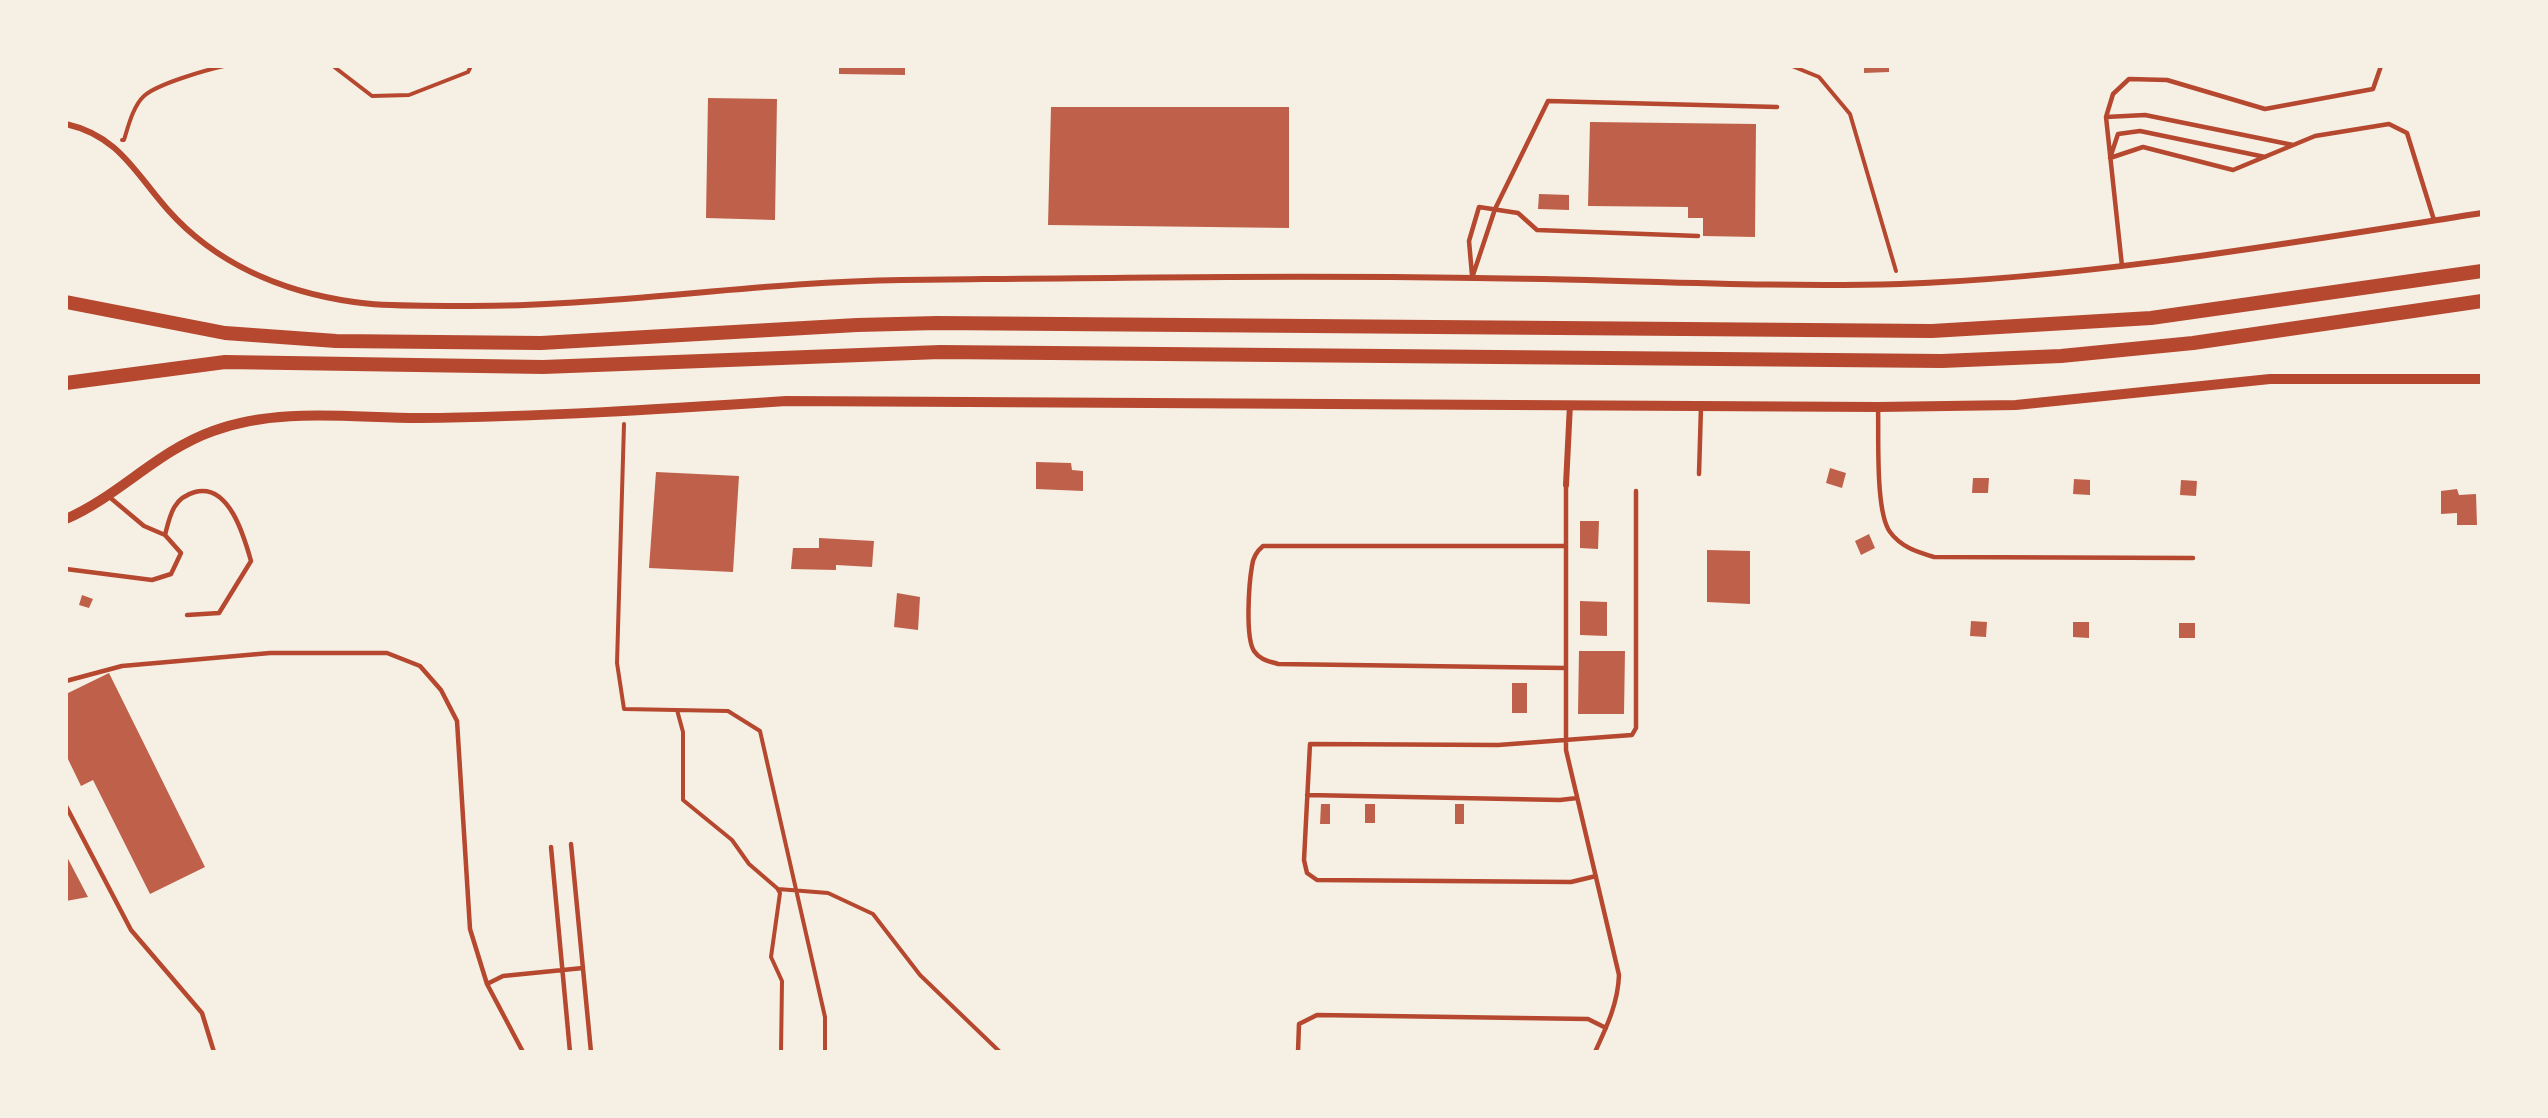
<!DOCTYPE html>
<style>
body{margin:0}
#map{position:relative;width:2548px;height:1118px;overflow:hidden;background:#f6efe4;font-family:Figtree,sans-serif}
canvas{display:block}
.frame{position:absolute;inset:0;border:68px solid #f6efe4;pointer-events:none}
</style>
<div id="map">
<canvas width="2548" height="1118"></canvas>
<div class="frame"></div>
</div>
<script>
const c = document.querySelector('canvas').getContext('2d');
c.lineJoin = 'round';
function fill(path, color) { c.fillStyle = color; c.fill(path, 'evenodd'); }
function strokePath(path, color, width, dash) { c.strokeStyle = color; c.lineWidth = width; c.lineCap = dash ? 'butt' : 'round'; c.setLineDash(dash || []); c.stroke(path); }
const building = new Path2D(`
 M839 66H905V75L839 74Z
 M1864 66H1889V72L1864 73Z
 M708 98 777 99 775 220 706 218Z
 M1051 107H1289V228L1048 225Z
 M1590 122 1756 124 1755 237 1703 236V218H1688V207L1588 206Z
 M1539 194 1569 195V210L1538 209Z
 M1036 462 1071 463 1072 470 1083 471V491L1036 489Z
 M1830 468 1846 473 1842 488 1826 483Z
 M656 472 739 476 733 572 649 568Z
 M1973 478H1989L1988 493H1972Z
 M2074 479 2090 480V495L2073 494Z
 M2181 480 2197 481 2196 496 2180 495Z
 M2457 489 2459 495 2476 494 2477 525H2457V513L2441 514V491Z
 M1580 521H1599L1598 549 1580 548Z
 M1869 534 1875 548 1861 555 1855 541Z
 M819 538 874 541 872 567 836 565V570L791 569 793 548H819Z
 M1707 550 1750 551V604L1707 602Z
 M897 593 920 597 918 630 894 627Z
 M82 595 93 599 89 608 79 605Z
 M1580 601 1607 602V636L1580 635Z
 M1971 621 1987 622 1986 637 1970 636Z
 M2073 622H2089V638L2073 637Z
 M2179 623H2195V638H2179Z
 M1579 651H1625L1624 714H1578Z
 M109 673 205 867 150 894 93 780 81 786 66 755V694Z
 M1512 683H1527V713H1512Z
 M1321 804H1330V824H1320Z
 M1365 804H1375V823H1365Z
 M1455 804H1464V824H1455Z
 M66 855 88 897 66 901Z`);
const path = new Path2D(`
 M333 66 372 96 409 95 468 72 471 66
 M1792 66 1819 77 1850 114 1896 271
 M122 140H124C128 127 133 106 144 96 157 84 206 70 224 66
 M624 424 617 663 624 709 728 711 760 731 825 1017V1052
 M677 710 683 732V800L732 840 749 864 778 889 828 893 873 914 920 975 1000 1052
 M778 890 780 893 771 957 782 981 781 1052`);
const service = new Path2D(`
 M2106 117 2145 115 2293 145
 M2111 155 2118 134 2140 131 2265 157
 M2110 158 2143 147 2233 170 2315 136 2389 124 2407 133 2434 220
 M2122 266 2106 117 2113 94 2129 79 2167 80 2265 109 2373 89 2381 66
 M1472 275 1469 241 1479 207 1518 213 1537 230 1698 236
 M1472 278 1495 209 1548 101 1777 107
 M1878 407C1879 435 1875 512 1890 532 1901 547 1917 552 1934 557L2193 558
 M1699 474 1701 407
 M1566 485V750L1619 975C1618 1003 1607 1026 1595 1052
 M165 535C170 515 173 498 195 492 229 483 244 536 251 561L219 613 187 615
 M66 569 152 580 171 574 181 553 165 535 144 526 107 495
 M1566 668 1278 664C1269 661 1260 660 1254 651 1245 637 1249 583 1252 566 1253 557 1257 551 1263 546H1566
 M66 681 122 666 270 653H387L420 666 441 690 457 721 470 929 487 984 523 1052
 M1307 795 1560 800 1577 798
 M66 806 131 930 202 1013 214 1052
 M571 844 591 1052
 M551 847 570 1052
 M1596 876 1571 882 1317 880 1307 873 1304 860 1310 744 1498 745 1632 735 1636 728V491
 M487 984 503 976 583 968
 M1298 1052 1299 1024 1317 1015 1588 1019 1606 1028`);
const minor = new Path2D(`
 M66 124C119 136 135 173 168 210 216 264 283 292 354 302 386 307 421 305 453 306 603 308 752 282 902 280 1093 278 1285 275 1476 278 1617 279 1759 288 1900 284 2095 277 2289 243 2482 213
 M1566 485 1570 404`);
const tertiary = new Path2D(`
 M66 519C119 496 157 451 213 431 278 407 351 418 419 418 542 417 664 409 786 401L1878 407 2016 405 2270 379H2482`);
const primary = new Path2D(`
 M66 302 225 333 336 341 541 343 857 325 937 323 1932 331 2151 318 2482 271
 M66 383 225 362 543 367 940 352 1942 361 2061 356 2193 343 2482 301`);
fill(building, '#bf614a');
strokePath(path, '#b5482f', 4);
strokePath(service, '#b5482f', 4.5);
strokePath(minor, '#b5482f', 6);
strokePath(tertiary, '#b5482f', 10);
strokePath(primary, '#b5482f', 14);
</script>
